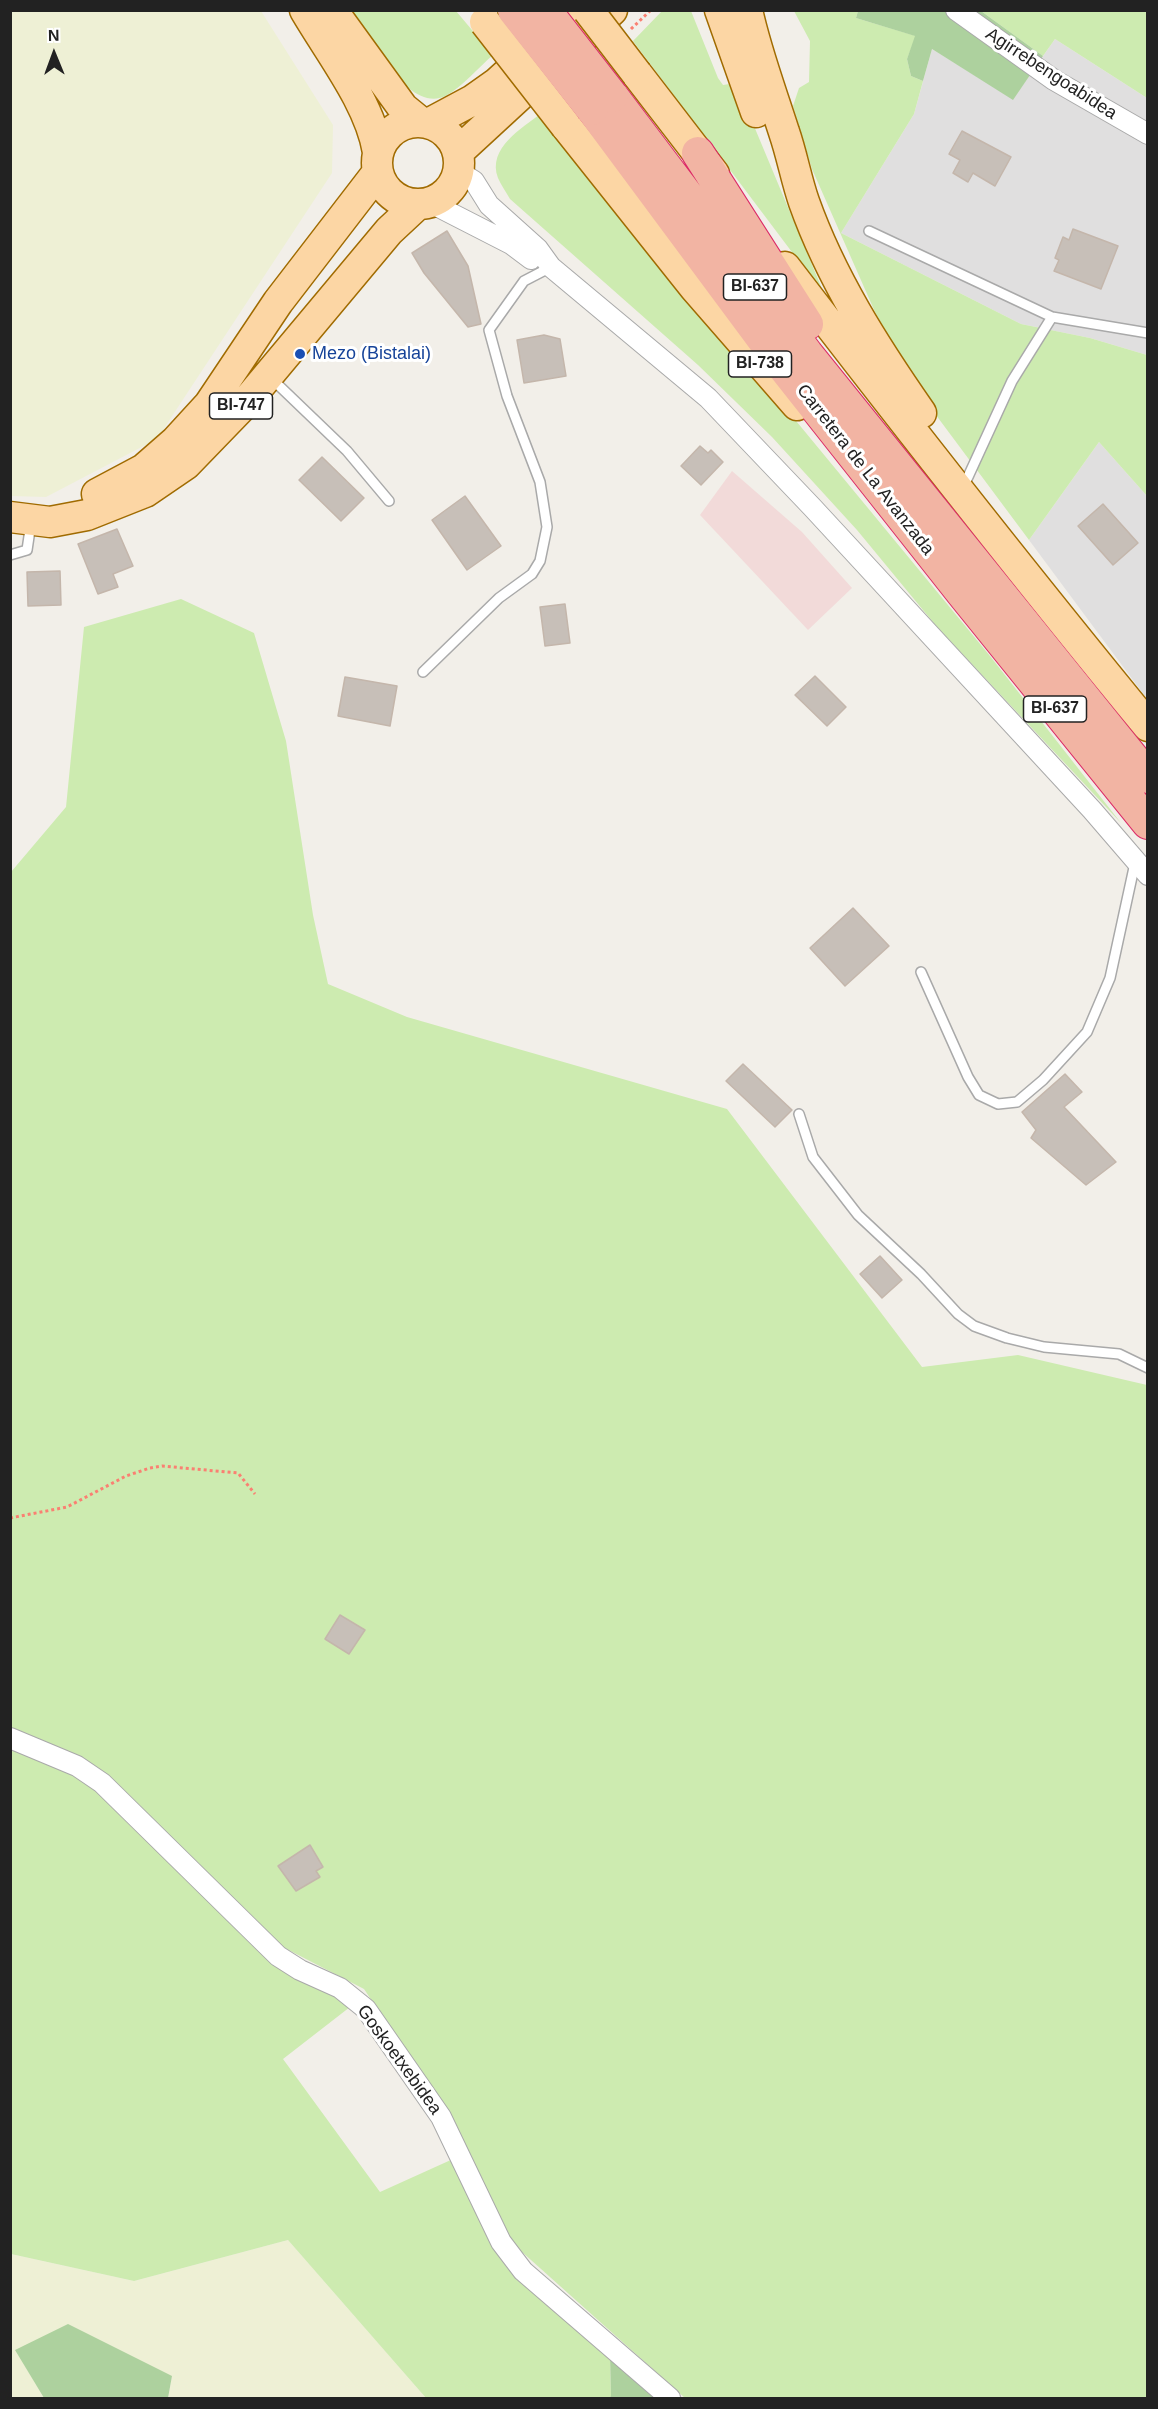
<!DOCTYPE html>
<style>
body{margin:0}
#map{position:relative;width:1158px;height:2409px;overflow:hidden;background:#f2efe9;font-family:Arial,sans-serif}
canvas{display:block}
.frame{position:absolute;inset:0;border:12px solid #222;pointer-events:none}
.north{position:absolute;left:24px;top:24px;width:60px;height:60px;-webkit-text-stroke:4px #fff;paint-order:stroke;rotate:359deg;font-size:16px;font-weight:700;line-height:24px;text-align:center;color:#222}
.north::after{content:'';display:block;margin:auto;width:21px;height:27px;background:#222;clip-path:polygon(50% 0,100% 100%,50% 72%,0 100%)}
</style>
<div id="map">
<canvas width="1158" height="2409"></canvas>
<div class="frame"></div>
<div class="north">N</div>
</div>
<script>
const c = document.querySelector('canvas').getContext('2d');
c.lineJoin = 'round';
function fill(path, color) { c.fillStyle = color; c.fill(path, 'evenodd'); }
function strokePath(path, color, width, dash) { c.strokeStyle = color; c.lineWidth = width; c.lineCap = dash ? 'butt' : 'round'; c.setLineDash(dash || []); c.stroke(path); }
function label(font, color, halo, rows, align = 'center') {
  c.font = font + ' Arial,sans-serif'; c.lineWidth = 6; c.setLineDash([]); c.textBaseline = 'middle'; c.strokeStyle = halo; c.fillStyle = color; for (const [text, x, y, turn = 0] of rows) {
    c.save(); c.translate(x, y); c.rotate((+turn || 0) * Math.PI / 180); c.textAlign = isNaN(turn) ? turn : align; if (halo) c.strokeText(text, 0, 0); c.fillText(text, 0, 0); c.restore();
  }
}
const residential = new Path2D(`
 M1055 39 1147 98V355L1090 338 1021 324 841 233 914 114 932 49 1013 99Z
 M1099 442 1147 496V699L1029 540Z`);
const commercial = new Path2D(`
 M732 471 802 532 852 588 808 630 700 515Z`);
const farmland = new Path2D(`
 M11 11H261L333 125 332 173 157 439 46 497 11 496Z
 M288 2240 426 2398H168L172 2376 16 2350 44 2398H11V2254L134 2281Z`);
const grass = new Path2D(`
 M352 11H456L493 55C479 67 462 87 447 95 409 117 368 35 352 11Z
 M662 11H691L718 78 723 85 736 83 825 296 633 41Z
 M794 11H858L856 18 916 36 907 59 911 76 923 81 914 114 841 233 1021 324 1090 338 1147 355V496L1099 442 1029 540 927 403 875 312 812 169 793 106 799 88 809 82 810 41Z
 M981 11H1147V98L1055 39 1043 56Z
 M542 113 990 656 1121 823 937 627 857 530 772 437 698 365 510 199C506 192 501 185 498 178 487 148 522 128 542 113Z
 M181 599 254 633 286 741 313 915 328 984 407 1017 727 1109 922 1367 1018 1355 1147 1385V2398H685L512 2243 451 2119 364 1989 275 1943 97 1769 11 1729V872L66 807 84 627Z
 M10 1747 89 1782 350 2007 283 2059 380 2192 453 2159 501 2260 610 2356 611 2396 609 2398H426L288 2240 134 2281 11 2254Z`);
const forest = new Path2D(`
 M858 11H981L1043 56 1013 100 932 49 923 81 911 76 907 59 915 36 856 18Z
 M68 2324 172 2376 168 2398H44L15 2350Z
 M610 2356 656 2398H609L611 2396Z`);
const building = new Path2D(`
 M962 131 1011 157 995 186 973 173 968 182 953 173 960 160 949 154Z
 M1073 229 1118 246 1101 289 1054 271 1059 260 1055 258 1063 237 1069 240Z
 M447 231 468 266 481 324 468 327 424 273 412 253Z
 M544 335 560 339 566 376 524 383 517 340Z
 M700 446 708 453 711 450 723 462 701 485 681 466Z
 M322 457 364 498 341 521 299 480Z
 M465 496 501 546 467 570 432 520Z
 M1103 504 1138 543 1113 565 1078 526Z
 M117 529 133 566 113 574 118 587 98 594 78 544Z
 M60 571 61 605 28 606 27 572Z
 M565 604 570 643 545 646 540 607Z
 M815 676 846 707 827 726 795 695Z
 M345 677 397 686 390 726 338 716Z
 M853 908 889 946 845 986 810 948Z
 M743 1064 792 1110 775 1127 726 1081Z
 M1065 1074 1082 1092 1064 1107 1116 1162 1086 1185 1031 1138 1036 1130 1022 1112Z
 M880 1256 902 1280 882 1298 860 1274Z
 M340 1615 365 1630 349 1654 325 1639Z
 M310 1845 323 1867 316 1871 320 1877 296 1891 278 1866Z`);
const path = new Path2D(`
 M631 29 651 10
 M10 1518 67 1507 126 1476 150 1468 162 1466 238 1473 255 1494`);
const service = new Path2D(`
 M869 231 1052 317 1148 333
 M272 379 347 451 389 501
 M967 479 1012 381 1052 317
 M10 555 27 550 31 523
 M423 672 499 598 532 574 540 561 547 527 540 482 507 396 489 330 524 281 551 267
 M921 972 968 1077 979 1095 998 1104 1017 1102 1043 1080 1087 1032 1110 978 1135 863
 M799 1114 813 1157 858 1215 921 1274 958 1314 974 1326 1007 1338 1044 1347 1119 1354 1148 1368`);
const minor = new Path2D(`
 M956 10 1054 80 1148 134
 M458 171 474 181 489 205 538 249 551 267 708 398 812 507 1092 810 1148 875
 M429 202 511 244 531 259
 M10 1738 77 1766 102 1783 278 1956 300 1970 340 1988 366 2009 441 2117 501 2242 523 2271 670 2398`);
const primary = new Path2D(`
 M305 10C330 53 370 103 378 152
 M332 10 403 108 419 121
 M720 10 756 112
 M747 10C756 52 771 91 784 132 792 155 796 179 804 202 831 278 875 347 921 413
 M637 74 714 174
 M377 163a41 41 0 1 1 82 0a41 41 0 1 1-82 0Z
 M430 123 473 100 497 83 577 10
 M566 126 695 288 797 405
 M458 152 612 10
 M785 267C904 422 1024 575 1148 726
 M97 494 144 469 176 441 209 405 278 302 378 172
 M10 517 50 522 87 515 145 492 186 464 246 402 389 231 418 204`);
const trunk = new Path2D(`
 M612 96 807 354 1148 777
 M592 109 782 365 963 594 1148 823
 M698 153 807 324`);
const primaryBridge = new Path2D(`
 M588 10 637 74
 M485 22 566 126`);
const trunkBridge = new Path2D(`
 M514 10 592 109
 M545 10 612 96`);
const markers = [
 [300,354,6,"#1a4fb4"]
];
const shields = [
 [755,287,63],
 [760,364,63],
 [241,406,63],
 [1055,709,63]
];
const shieldNames = [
 ["BI-637",755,287],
 ["BI-738",760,364],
 ["BI-747",241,406],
 ["BI-637",1055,709]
];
const streetNames = [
 ["Agirrebengoabidea",1051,74,33],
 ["Carretera de La Avanzada",865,470,52],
 ["Goskoetxebidea",399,2060,54]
];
const transitNames = [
 ["Mezo (Bistalai)",312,354]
];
fill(residential, '#e0dfdf');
fill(commercial, '#f2dad9');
fill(farmland, '#eef0d5');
fill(grass, '#cdebb0');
fill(forest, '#add19e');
fill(building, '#c7bfb8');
strokePath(building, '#c4b6ab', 1.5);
strokePath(service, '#a9a9a9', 12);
strokePath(minor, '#a9a9a9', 22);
strokePath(primary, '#a06b00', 33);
strokePath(trunk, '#dc2a67', 34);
strokePath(path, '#fa8072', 3, [3, 3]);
strokePath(service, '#fff', 9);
strokePath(minor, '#fff', 20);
strokePath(primary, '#fcd6a4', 30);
strokePath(trunk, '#f2b4a3', 32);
strokePath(primaryBridge, '#a06b00', 33, []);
strokePath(trunkBridge, '#dc2a67', 34, []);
strokePath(primaryBridge, '#fcd6a4', 30);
strokePath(trunkBridge, '#f2b4a3', 32);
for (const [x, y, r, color] of markers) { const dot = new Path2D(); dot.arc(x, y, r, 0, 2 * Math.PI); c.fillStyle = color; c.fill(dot); strokePath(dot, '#fff', 2); }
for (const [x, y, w] of shields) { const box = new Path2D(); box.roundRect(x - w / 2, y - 13, w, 26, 4.5); c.fillStyle = '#fff'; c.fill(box); strokePath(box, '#222', 1.5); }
label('bold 16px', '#222', null, shieldNames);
label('18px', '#222', '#fff', streetNames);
label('18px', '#164399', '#fff', transitNames, 'left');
</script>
